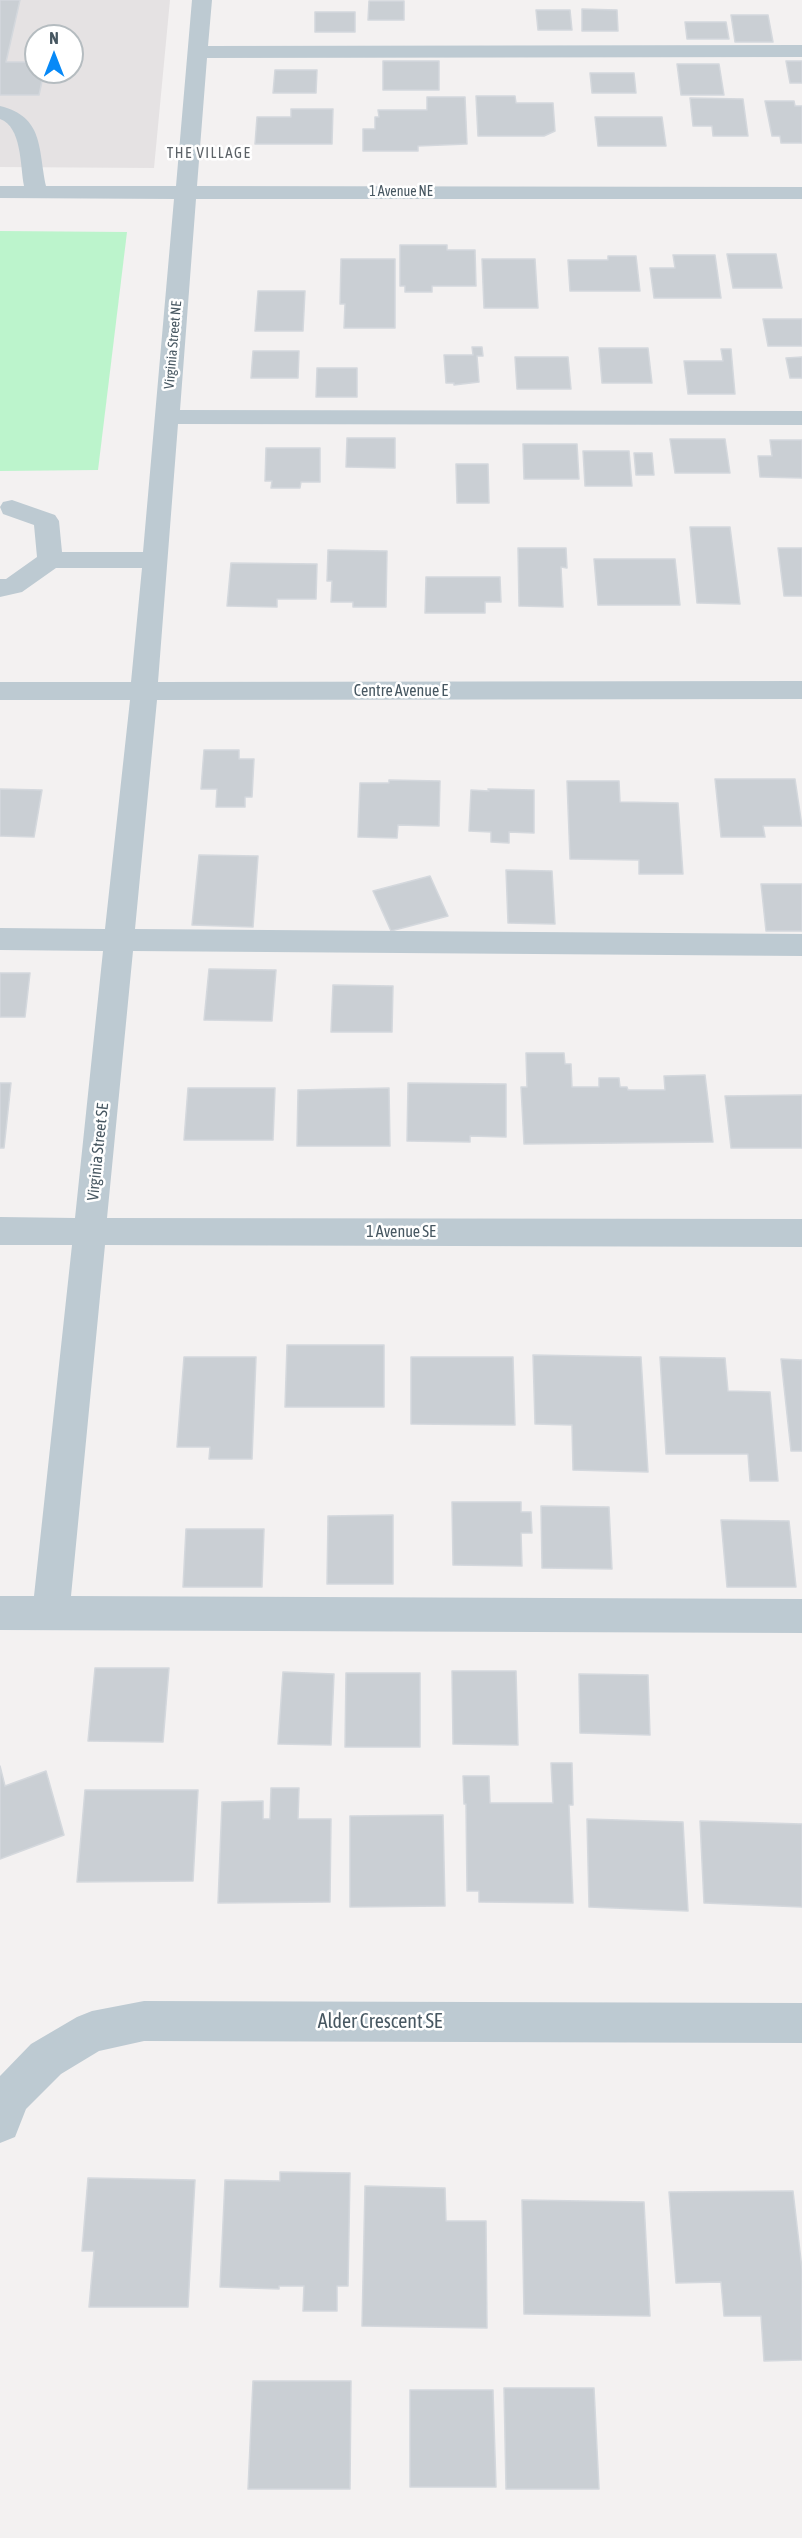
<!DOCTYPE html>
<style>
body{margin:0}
#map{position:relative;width:802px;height:2538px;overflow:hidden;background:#f3f1f1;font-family:"Asap Condensed",sans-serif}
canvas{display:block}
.north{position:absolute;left:24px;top:24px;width:60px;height:60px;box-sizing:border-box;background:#fff;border:2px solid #b5bcc0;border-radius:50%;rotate:0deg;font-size:16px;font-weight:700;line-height:24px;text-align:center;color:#475761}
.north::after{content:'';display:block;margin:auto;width:21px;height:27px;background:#0789f7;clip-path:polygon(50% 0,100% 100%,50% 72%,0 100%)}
</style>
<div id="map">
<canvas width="802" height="2538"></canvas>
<div class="north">N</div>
</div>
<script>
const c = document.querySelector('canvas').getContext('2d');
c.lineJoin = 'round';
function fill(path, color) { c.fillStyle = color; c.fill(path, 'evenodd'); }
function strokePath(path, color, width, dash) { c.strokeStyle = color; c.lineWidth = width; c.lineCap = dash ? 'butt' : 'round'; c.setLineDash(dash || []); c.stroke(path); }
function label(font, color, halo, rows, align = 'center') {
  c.font = font + ' "Asap Condensed",sans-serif'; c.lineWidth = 5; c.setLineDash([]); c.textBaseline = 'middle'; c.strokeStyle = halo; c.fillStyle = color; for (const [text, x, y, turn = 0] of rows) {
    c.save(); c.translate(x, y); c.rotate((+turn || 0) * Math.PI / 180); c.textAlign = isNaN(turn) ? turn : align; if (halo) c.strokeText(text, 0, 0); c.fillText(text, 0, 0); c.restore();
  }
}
const education = new Path2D(`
 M0 0H170L154 168 0 167ZM36 36H72V72H36Z`);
const green = new Path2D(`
 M0 231 127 232 98 470 0 471Z`);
const building = new Path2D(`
 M0 0H20L6 62H36V72H44L39 95H0Z
 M369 1H404V20H368Z
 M582 9 617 10 618 31H582Z
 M536 10H570L572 30H538Z
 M315 12H355V32H315Z
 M731 15H768L773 42H735Z
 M685 22H726L729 39H687Z
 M383 61H439V90H383Z
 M786 61H802V83H790Z
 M677 64H719L724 95H681Z
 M275 70H317L316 93H273Z
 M590 73H634L636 93H592Z
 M476 96H515L516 103H553L555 131 544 136H478Z
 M427 97H465L467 144 418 146V151H363V129H375V117H379L378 110H427Z
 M690 98 743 99 748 136H713L712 126H693Z
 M765 101H794L795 106H802V143H781L780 136H772Z
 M291 109H333L332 144H255L257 117H291Z
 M595 117H662L666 146H598Z
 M400 245H447V250H475L476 286H432V292H405V286H400Z
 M727 254H776L782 288H733Z
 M673 255H715L721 298H654L650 268H675Z
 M608 256H636L640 291H570L568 260H608Z
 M341 259H395V328H344L345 304H340Z
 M482 259H535L538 308H484Z
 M258 291H305L303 331H255Z
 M763 319H802V346H768Z
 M472 347H482L483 356H477L479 382 454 385V383H446L444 355H473Z
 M599 348H648L652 383H602Z
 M721 349H731L735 394H688L684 361H723Z
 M253 351H299L298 378H251Z
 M515 357H568L571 389H517Z
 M802 357V378H790L786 358Z
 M317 368H357V397H316Z
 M347 438H395V468L346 467Z
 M670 439H725L730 473H675Z
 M770 440H802V478L760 477 758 456H772Z
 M523 444H577L579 479H524Z
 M266 448H320V482H301L300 488H271L272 481H265Z
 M583 451H629L632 486H585Z
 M634 453H652L654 475H636Z
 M456 464H488L489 503H457Z
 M690 527H730L740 604 697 603Z
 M518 548H566L567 568 561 567 563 607 519 606Z
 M778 548H802V596H784Z
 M328 550 387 551 386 607H353V602H331L332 581H327Z
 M594 559H675L680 605H598Z
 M231 563 317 564 316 599H277V607L227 606Z
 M426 577H500L501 602H485V613H425Z
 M204 750H239V759H254L252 797H245V807H216L217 789H201Z
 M715 779H795L802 826H763L765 837H721Z
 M389 780 440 781 439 826 398 825 397 838 358 837 360 783H389Z
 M567 781H619L620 802 678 803 683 874H639V860L570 859Z
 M0 789 42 790 34 837 0 836Z
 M488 789 534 790V833L509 832V843L491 842V832L469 831 471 790 489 791Z
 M199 855 258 856 253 927 192 925Z
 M506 870 552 871 555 924 508 923Z
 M430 876 448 916 391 931 373 891Z
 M761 884H802V931H766Z
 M209 969 276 970 272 1021 204 1020Z
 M0 973H30L25 1017H0Z
 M333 985 393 986 392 1032H331Z
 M526 1053H564L565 1064H571L572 1087H599V1078H619L620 1087H627L628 1090H665L664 1076 705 1075 713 1142 524 1144 521 1087H527Z
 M0 1083H11L4 1148H0Z
 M408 1083 506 1084V1137L470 1136V1142L407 1141Z
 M188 1088H275L273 1140H184Z
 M389 1088 390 1146H297L298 1090Z
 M802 1095V1148H731L725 1096Z
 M287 1345H384V1407H285Z
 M533 1355 641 1357 648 1472 573 1470 572 1425 535 1424Z
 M184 1357H256L252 1459H209L210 1447H177Z
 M411 1357H513L515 1425 411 1424Z
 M660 1357 725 1358 728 1391 770 1392 778 1481H750L748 1454H666Z
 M781 1359 802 1360V1451H791Z
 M452 1502H521V1512H531L532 1533H521L522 1566 453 1565Z
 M541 1506 609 1507 612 1569 542 1568Z
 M393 1515V1584H327L328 1516Z
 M721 1520 789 1521 796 1587H727Z
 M186 1529H264L262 1587H183Z
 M95 1668H169L163 1742 88 1741Z
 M452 1671H516L518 1745 453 1744Z
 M283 1672 334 1674 331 1745 278 1744Z
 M346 1673H420V1747H345Z
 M579 1674 648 1675 650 1735 580 1733Z
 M551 1763H572L573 1805H569L573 1903 479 1902V1891H467L466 1804H464L463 1776H489L490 1803H553Z
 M0 1766 5 1786 46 1771 64 1835 0 1859Z
 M271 1788H299L298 1819H331L330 1902 218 1903 222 1802 263 1801V1819H270Z
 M85 1790H198L193 1881 77 1882Z
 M443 1815 445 1906 350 1907V1816Z
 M587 1819 683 1822 688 1911 589 1907Z
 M700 1821 802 1824V1907L704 1903Z
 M280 2172 350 2173 348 2286H337V2311H303L304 2286H279V2289L220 2287 225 2180 280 2181Z
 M88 2178 195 2180 188 2307H89L94 2251H82Z
 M365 2186 445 2188 446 2221H486L487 2328 362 2326Z
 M793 2191 802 2269V2360L764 2361 761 2316H724L721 2282 676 2283 669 2192Z
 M522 2200 644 2202 650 2316 524 2314Z
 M253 2381H351L350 2489H248Z
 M504 2388H594L599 2489H506Z
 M410 2390H493L496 2487H410Z`);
const minor = new Path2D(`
 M192 0H212L208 46 802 45V57L207 58 197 186 802 187V199H196L180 410 802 411V425L178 424 158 682 802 681V699L157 700 135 929 802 934V956L133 951 107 1218 802 1219V1247L105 1245 71 1596 802 1599V1633L0 1630V1596H34L72 1245H0V1217L75 1218 103 951 0 950V928L105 929 130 700H0V682H131L142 568H56L22 592 0 597V579H6L37 557 34 525 3 514 0 507 3 502 12 500 55 515 59 521 62 552H143L174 199 0 198V186H24C20 165 22 127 0 119V106C44 117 38 148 46 186H176Z
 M144 2001 802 2003V2043L144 2041 99 2051 61 2074 26 2109 15 2137 0 2143V2076L31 2044 77 2017 92 2011Z`);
const farStreetnames = [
 ["1 Avenue NE",401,192],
 ["Virginia Street NE",173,345,-85]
];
const farNeighbourhoodnames = [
 ["THE VILLAGE",209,153]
];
const streetNames = [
 ["Centre Avenue E",401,691],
 ["Virginia Street SE",98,1152,-84],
 ["1 Avenue SE",401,1232]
];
const nearStreetnames = [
 ["Alder Crescent SE",380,2022]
];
fill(education, '#e5e2e3');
fill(green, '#bcf4cc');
fill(building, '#cacfd4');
strokePath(building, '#d4d8dd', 1.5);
fill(minor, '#bdcad2');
label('14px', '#475761', '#fff', farStreetnames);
c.letterSpacing = '1.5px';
label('15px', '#5c6267', '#fff', farNeighbourhoodnames);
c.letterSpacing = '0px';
label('16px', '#475761', '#fff', streetNames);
label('20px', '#475761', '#fff', nearStreetnames);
</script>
